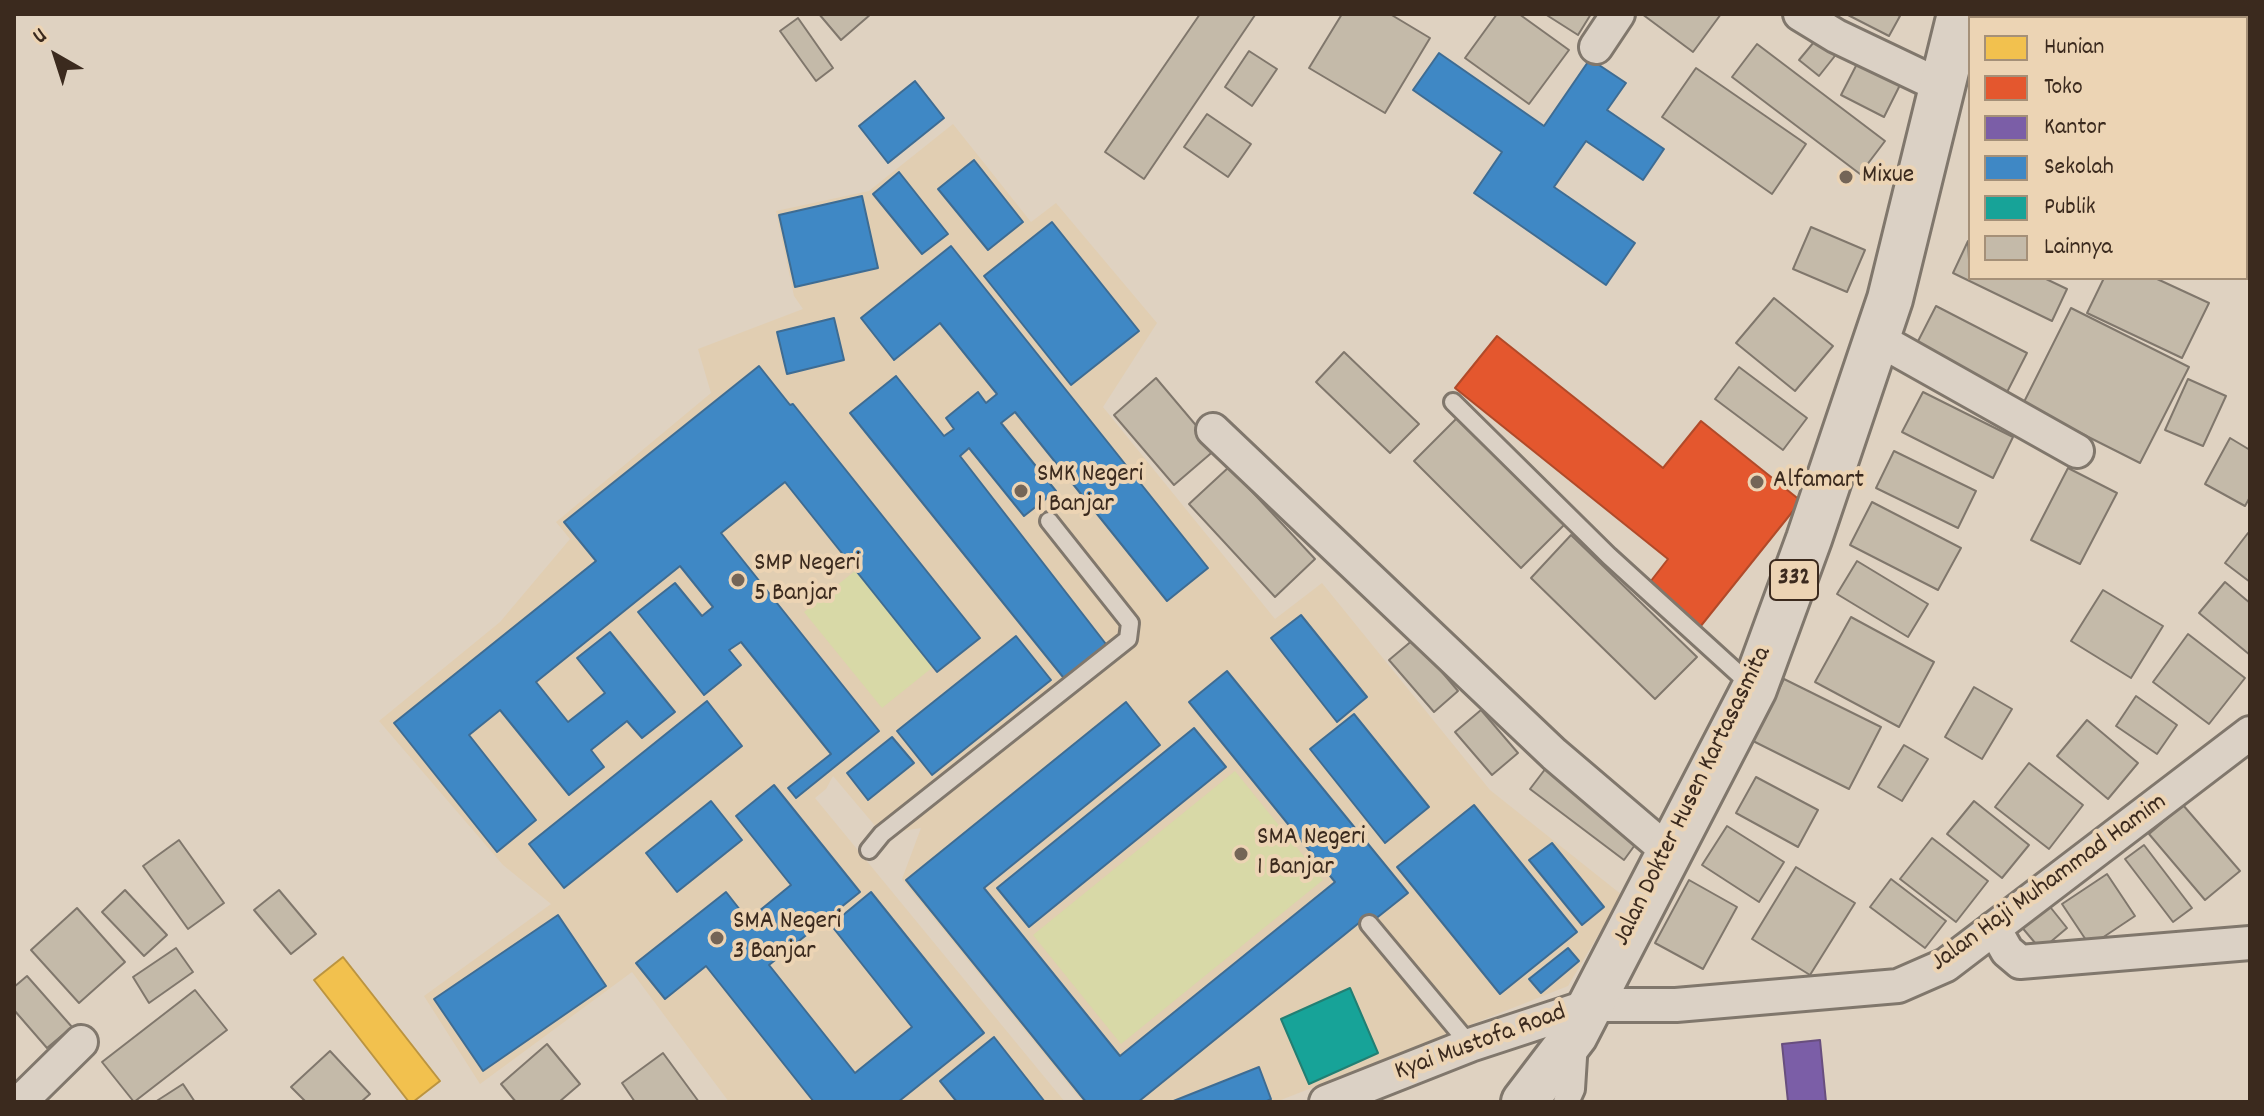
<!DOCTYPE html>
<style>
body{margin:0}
#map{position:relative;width:2264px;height:1116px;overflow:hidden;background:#dfd2c1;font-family:Dekko,sans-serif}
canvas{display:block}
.frame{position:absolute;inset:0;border:16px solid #3b2a1e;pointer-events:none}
.legend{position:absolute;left:1968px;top:16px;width:280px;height:264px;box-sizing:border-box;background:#ecd4b4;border:2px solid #a59078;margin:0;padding:10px 14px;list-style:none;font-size:24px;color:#3b2a1e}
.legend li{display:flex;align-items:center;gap:16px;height:40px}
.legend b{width:40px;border:2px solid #a59078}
.north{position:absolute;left:16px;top:16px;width:80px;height:80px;-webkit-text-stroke:6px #ecd4b4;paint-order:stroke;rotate:321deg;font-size:22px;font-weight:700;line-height:32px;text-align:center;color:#3b2a1e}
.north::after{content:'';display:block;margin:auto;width:28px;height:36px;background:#3b2a1e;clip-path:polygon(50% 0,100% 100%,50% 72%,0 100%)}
</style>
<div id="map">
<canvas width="2264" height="1116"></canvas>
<div class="frame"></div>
<ul class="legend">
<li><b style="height:22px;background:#f2c14e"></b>Hunian</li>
<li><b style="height:22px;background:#e4572e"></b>Toko</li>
<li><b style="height:22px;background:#7b5ea7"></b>Kantor</li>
<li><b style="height:22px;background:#3f88c5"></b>Sekolah</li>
<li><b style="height:22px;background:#17a398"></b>Publik</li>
<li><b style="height:22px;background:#c4baa9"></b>Lainnya</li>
</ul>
<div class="north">U</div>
</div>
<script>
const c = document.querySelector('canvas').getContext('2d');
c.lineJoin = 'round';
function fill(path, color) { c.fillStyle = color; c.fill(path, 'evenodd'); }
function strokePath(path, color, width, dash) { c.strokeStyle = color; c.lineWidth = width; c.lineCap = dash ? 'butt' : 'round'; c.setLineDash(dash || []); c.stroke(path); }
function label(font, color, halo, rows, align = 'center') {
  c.font = font + ' Dekko,sans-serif'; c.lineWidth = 8; c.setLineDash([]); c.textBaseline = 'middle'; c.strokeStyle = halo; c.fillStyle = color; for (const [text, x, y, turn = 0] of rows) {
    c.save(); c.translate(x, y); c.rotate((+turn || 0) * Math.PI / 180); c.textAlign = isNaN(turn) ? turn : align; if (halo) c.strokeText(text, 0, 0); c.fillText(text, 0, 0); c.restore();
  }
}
const built = new Path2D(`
 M953 124 1031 222 1056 203 1157 323 1103 407 1275 619 1322 583 1490 790 1622 895 1568 986 1276 1102H1083L902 879 921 828 882 834 833 776 826 789 815 798 1065 1102H729L632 972 480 1084 424 996 551 904 503 865 379 721 500 622 570 539 556 522 711 393 698 349 803 309 794 296 776 211 869 191Z`);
const green = new Path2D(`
 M856 570 933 667 882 708 804 612Z
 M1235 771 1323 880 1121 1044 1033 935Z`);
const homes = new Path2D(`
 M343 957 440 1081 413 1102H409L314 980Z`);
const shops = new Path2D(`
 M1497 336 1663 468 1701 421 1801 501 1700 627 1647 586 1668 559 1455 388Z`);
const offices = new Path2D(`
 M1820 1040 1826 1102H1788L1782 1044Z`);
const schools = new Path2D(`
 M1439 53 1544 126 1590 59 1626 83 1607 110 1664 149 1643 180 1586 141 1554 187 1635 243 1606 285 1474 193 1502 152 1413 90Z
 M915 81 944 118 888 163 859 126Z
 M974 160 1023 222 988 250 938 189Z
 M899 172 948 234 922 254 873 194Z
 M862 196 878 268 795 287 779 215Z
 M1052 222 1139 331 1071 385 984 276Z
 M951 246 1208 568 1167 601 1015 412 1001 423 1056 491 1024 516 969 448 960 456 1109 648 1067 682 850 413 896 376 944 436 954 429 946 418 978 392 986 403 997 394 940 323 894 360 861 318Z
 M834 318 844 360 787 374 777 332Z
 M759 366 790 405 793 404 980 638 937 672 785 482 721 533 879 731 796 798 788 788 831 754 741 642 729 650 741 665 704 695 638 612 675 583 702 616 713 607 680 566 536 682 568 722 605 693 577 658 610 632 675 712 642 738 627 721 591 750 604 767 569 795 500 710 469 735 536 820 497 852 394 723 596 561 564 522Z
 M1301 615 1367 697 1337 722 1271 638Z
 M1016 636 1051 680 932 775 897 731Z
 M1227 671 1408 893 1369 924 1365 918 1138 1102H1086L906 880 1126 702 1160 745 984 888 1120 1056 1335 882 1189 702Z
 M707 701 742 746 564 888 529 844Z
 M1354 714 1429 807 1385 843 1310 749Z
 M1194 728 1226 767 1029 927 997 888Z
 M892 737 914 763 868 800 847 773Z
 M774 785 860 892 769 965 855 1073 912 1027 831 925 871 892 984 1033 898 1102H814L706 966 665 999 636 963 726 892 748 920 791 885 736 816Z
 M711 801 742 840 677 892 646 853Z
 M1474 805 1577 932 1500 994 1397 867Z
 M1552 843 1604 907 1582 925 1529 860Z
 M558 915 606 986 483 1071 434 999Z
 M1568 948 1579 961 1541 993 1529 979Z
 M994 1037 1045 1102H957L940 1081Z
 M1259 1067 1271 1099 1265 1102H1171Z`);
const public = new Path2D(`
 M1350 988 1378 1053 1309 1084 1281 1019Z`);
const building = new Path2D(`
 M819 14H871L841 40Z
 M1200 14 1255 15 1144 179 1105 152Z
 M1342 14H1390L1430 38 1385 113 1309 68Z
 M1497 14H1519L1569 50 1529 104 1465 58Z
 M1545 14H1591L1578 35Z
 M1642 14H1721L1693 52Z
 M1846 14H1896L1900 16 1889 36Z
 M2063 14H2137L2145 18H2071Z
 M2214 14H2250V30L2249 33 2246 31V18H2221Z
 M798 18 833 68 816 81 780 31Z
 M1819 36 1838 52 1819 76 1799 60Z
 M1757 44 1885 141 1860 174 1732 77Z
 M1249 51 1277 69 1252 106 1225 87Z
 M1859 60 1902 81 1884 117 1841 95Z
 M1696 68 1806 144 1772 194 1662 117Z
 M1207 114 1251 144 1228 177 1184 147Z
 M1811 227 1865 250 1847 292 1793 269Z
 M1968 241 1970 278H2044L2067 289 2052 321 1953 273Z
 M2104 278H2155L2209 303 2182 358 2087 313Z
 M1774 298 1833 346 1795 391 1736 343Z
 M1936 306 2027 353 2004 398 1913 351Z
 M2071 308 2189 367 2140 463 2023 404Z
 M1344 352 1419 424 1390 453 1316 382Z
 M1739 367 1807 418 1783 450 1715 399Z
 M1156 378 1216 449 1174 485 1114 415Z
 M2188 379 2226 396 2203 446 2165 430Z
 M1923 392 2013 437 1993 478 1902 432Z
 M1458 417 1565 524 1521 568 1414 461Z
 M2230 438 2250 450V497L2245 506 2205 484Z
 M1894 451 1976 491 1958 528 1876 488Z
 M1229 467 1315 559 1275 597 1189 504Z
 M2068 468 2117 493 2080 564 2031 540Z
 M1872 502 1961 548 1938 590 1850 545Z
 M2248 533 2250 535V582L2225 563Z
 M1571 535 1697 657 1655 699 1531 578Z
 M1857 561 1928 604 1908 637 1837 594Z
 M2225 582 2250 603V655L2199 613Z
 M2103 590 2163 626 2131 678 2071 641Z
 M1851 617 1934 662 1899 727 1815 682Z
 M2188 634 2245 678 2209 724 2153 682Z
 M1414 639 1458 691 1434 712 1389 660Z
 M1784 679 1881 727 1849 789 1753 741Z
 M1974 687 2012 709 1982 759 1945 737Z
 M2136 696 2177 725 2157 754 2116 726Z
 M1481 710 1518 753 1492 775 1455 732Z
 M2087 720 2138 763 2108 799 2057 756Z
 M1904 745 1928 759 1902 801 1878 787Z
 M2029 763 2083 805 2049 849 1995 807Z
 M1546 768 1640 838 1624 860 1530 789Z
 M1756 777 1818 810 1798 847 1736 813Z
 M1974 801 2029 845 2002 878 1947 834Z
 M2183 805 2240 871 2205 900 2149 834Z
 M1727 826 1784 862 1759 902 1702 865Z
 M1932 838 1988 881 1956 922 1900 879Z
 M179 840 224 903 188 929 143 866Z
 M2144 845 2192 908 2173 922 2125 859Z
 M1796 867 1855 903 1810 975 1752 939Z
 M2107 874 2135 916 2090 946 2062 904Z
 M1891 879 1946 921 1925 948 1870 907Z
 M1689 880 1737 907 1703 969 1655 943Z
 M125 890 167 935 144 956 102 912Z
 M279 890 316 934 291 954 254 910Z
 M2047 903 2067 928 2041 950 2020 925Z
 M77 908 125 962 79 1003 31 950Z
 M176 948 193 972 149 1003 133 977Z
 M27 976 72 1027 47 1048 14 1010V987Z
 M195 990 227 1030 134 1102 102 1062Z
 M547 1044 580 1084 559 1102H516L501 1084Z
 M330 1051 370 1094 361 1102H306L291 1087Z
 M663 1053 699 1102H635L622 1083Z
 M183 1084 195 1102H155Z`);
const service = new Path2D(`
 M1453 402 1609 556 1753 687
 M869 850 882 834 1128 639 1130 623 1049 521
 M1369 924 1470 1045`);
const pedestrian = new Path2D(`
 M1566 1102 1572 1089 1575 1042`);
const minor = new Path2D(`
 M1800 14 1836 36 1941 86
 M1596 47 1618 14
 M1878 339 2077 451
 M1213 430 1554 754 1670 853
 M1994 928 2007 951 2020 962 2250 943
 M20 1102 81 1042
 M1326 1102 1470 1045 1592 1005H1676L1898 986 1946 965 2250 733`);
const primary = new Path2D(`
 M1524 1102 1575 1035 1754 689 1809 539 1890 299 1960 14`);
const markers = [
 [1846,177,8,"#746557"],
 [1757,482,8,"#746557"],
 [1021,491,8,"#746557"],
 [738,580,8,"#746557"],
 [1241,854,8,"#746557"],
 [717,938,8,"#746557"]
];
const shields = [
 [1794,580,48]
];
const shieldNames = [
 ["332",1794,580]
];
const poiNames = [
 ["Mixue",1862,177],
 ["SMK Negeri",1037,476],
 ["1 Banjar",1037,506],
 ["Alfamart",1773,482],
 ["SMP Negeri",754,565],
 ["5 Banjar",754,595],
 ["SMA Negeri",1257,839],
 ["1 Banjar",1257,869],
 ["SMA Negeri",733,923],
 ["3 Banjar",733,953]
];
const streetNames = [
 ["Jalan Dokter Husen Kartasasmita",1694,797,-64],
 ["Jalan Haji Muhammad Hamim",2050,884,-36],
 ["Kyai Mustofa Road",1481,1044,-20]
];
fill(built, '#e1ceb2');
fill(green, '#d8d9a7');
fill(homes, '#f2c14e');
strokePath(homes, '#bb9440', 2);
fill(shops, '#e4572e');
strokePath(shops, '#b14a29', 2);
fill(offices, '#7b5ea7');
strokePath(offices, '#684e7e', 2);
fill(schools, '#3f88c5');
strokePath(schools, '#3e6c93', 2);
fill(public, '#17a398');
strokePath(public, '#227f73', 2);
fill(building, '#c4baa9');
strokePath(building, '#80776c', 2);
strokePath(service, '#80776c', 22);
strokePath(pedestrian, '#80776c', 30);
strokePath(minor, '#80776c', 38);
strokePath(primary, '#80776c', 50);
strokePath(service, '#dbd1c5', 16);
strokePath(pedestrian, '#dbd1c5', 24);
strokePath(minor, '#dbd1c5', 32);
strokePath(primary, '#dbd1c5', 44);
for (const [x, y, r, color] of markers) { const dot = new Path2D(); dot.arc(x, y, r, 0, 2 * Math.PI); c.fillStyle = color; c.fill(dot); strokePath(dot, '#ecd4b4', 3); }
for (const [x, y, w] of shields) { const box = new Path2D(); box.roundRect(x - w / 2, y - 20, w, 40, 6); c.fillStyle = '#ecd4b4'; c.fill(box); strokePath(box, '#3b2a1e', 2); }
label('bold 24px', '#3b2a1e', null, shieldNames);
label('26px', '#3b2a1e', '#ecd4b4', poiNames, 'left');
label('26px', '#3b2a1e', '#ecd4b4', streetNames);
</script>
